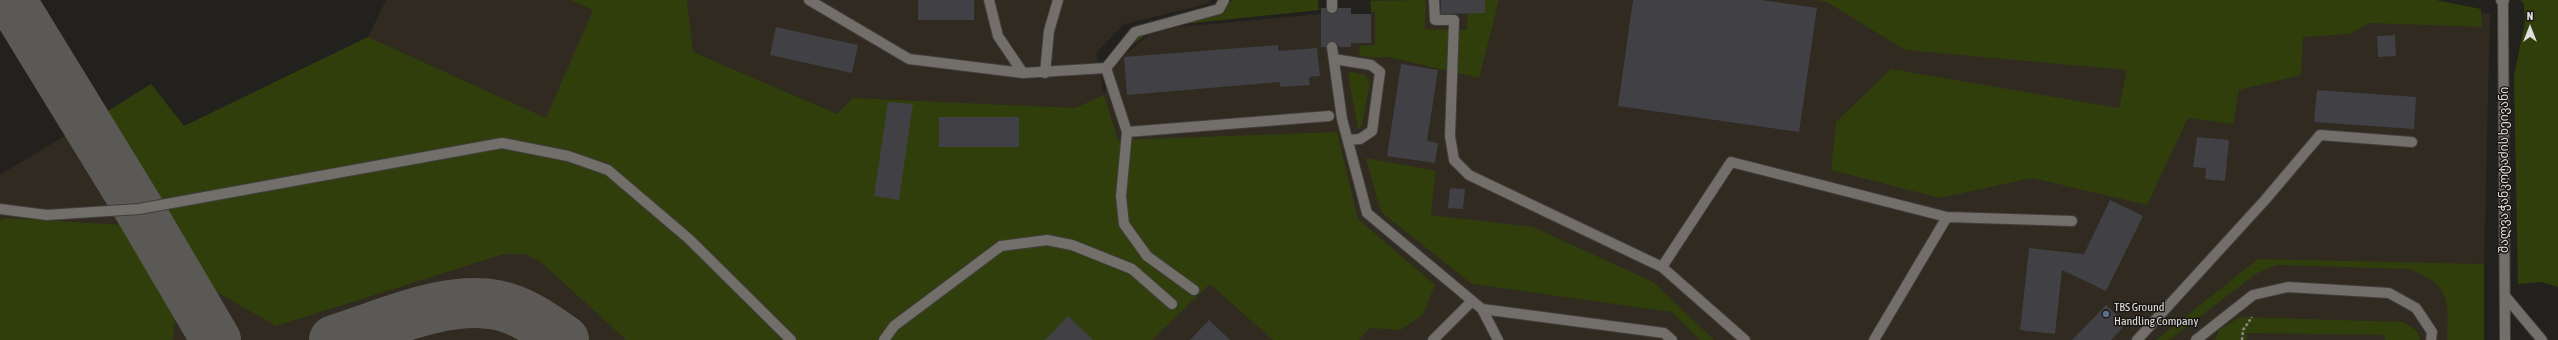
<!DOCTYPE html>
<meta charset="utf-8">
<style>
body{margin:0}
#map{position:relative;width:2558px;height:340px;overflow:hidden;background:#23211d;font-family:"Asap Condensed",sans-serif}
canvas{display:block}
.north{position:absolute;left:2510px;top:8px;width:40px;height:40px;-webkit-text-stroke:3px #1a1814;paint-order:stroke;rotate:0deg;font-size:11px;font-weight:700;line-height:16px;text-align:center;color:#e0dfdc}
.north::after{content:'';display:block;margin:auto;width:14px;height:18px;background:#e0dfdc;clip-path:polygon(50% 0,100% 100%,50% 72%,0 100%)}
</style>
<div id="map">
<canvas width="2558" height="340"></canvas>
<div class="north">N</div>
</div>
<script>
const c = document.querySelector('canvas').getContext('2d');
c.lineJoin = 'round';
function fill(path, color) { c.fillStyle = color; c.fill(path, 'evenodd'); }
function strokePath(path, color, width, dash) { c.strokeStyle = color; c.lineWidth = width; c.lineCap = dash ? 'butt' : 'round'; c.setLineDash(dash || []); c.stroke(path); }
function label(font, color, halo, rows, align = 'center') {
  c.font = font + ' "Asap Condensed","Noto Sans Georgian",sans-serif'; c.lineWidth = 3; c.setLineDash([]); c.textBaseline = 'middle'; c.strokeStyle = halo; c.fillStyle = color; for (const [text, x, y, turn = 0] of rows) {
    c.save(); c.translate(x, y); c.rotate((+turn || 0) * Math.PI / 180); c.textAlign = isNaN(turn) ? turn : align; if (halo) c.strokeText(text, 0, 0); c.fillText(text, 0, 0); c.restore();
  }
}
const built = new Path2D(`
 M386 0H570L692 52 687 0H1211L1207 4 1124 24 1096 53 1104 94 1115 62 1150 34 1176 27 1321 14V8H1351V14H1371L1370 0H2354L2490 14 2484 264 2461 263 2460 340H0V175L151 84 184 126 368 37Z`);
const green = new Path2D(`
 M570 0H687L693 52 837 114 853 98 1075 108 1104 95 1118 140 1337 132 1358 219 1435 285 1423 315 1400 330 1370 328 1359 340H1273L1210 284 1152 340H626L540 261 524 254H504L276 326 215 291 107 112 151 84 184 126 368 37 546 118 593 10Z
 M1232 0H1318L1319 10 1184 24 1152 31 1121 53C1125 48 1129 39 1135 36 1158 25 1219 21 1232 0Z
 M1426 0 1425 29 1467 30 1468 0H1499L1479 78 1389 57 1371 58 1359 55 1360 46 1375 45V12H1371V1Z
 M1817 0H2436L2481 9 2482 27 2370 23 2350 34 2303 37 2301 75 2239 90 2233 124 2188 118 2147 205 2032 178 1940 198 1831 170 1836 122 1891 69 2119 108 2127 70 1905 50 1827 2Z
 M2520 0H2558V287L2541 282 2518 284 2514 76 2525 22 2524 4Z
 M1352 72 1365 75 1370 84 1361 129 1358 128 1348 74Z
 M1366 158 1436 171 1431 215 1533 227 1653 282 1714 340H1700L1672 312 1472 284 1381 212Z
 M5 218 124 225 176 308 173 340H0V221Z
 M2258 259 2484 264V340H2447C2449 300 2450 284 2409 269L2278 265 2268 268 2256 274 2169 340H2156Z
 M2240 317 2404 322 2418 332 2420 340H2385V335L2247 333V340H2215L2219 330Z`);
const taxiway = new Path2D(`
 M11 0 139 209 216 340
 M334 340C383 325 445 295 497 305 522 310 544 326 564 340`);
const building = new Path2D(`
 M918 0H974V20H918Z
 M1441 0H1485V13L1441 14Z
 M1633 0H1761L1817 8 1799 132 1618 106Z
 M1321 8H1326L1332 14 1336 13 1338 8H1351V14H1371V43H1351V47H1339L1337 43 1332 41 1326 47H1321Z
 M776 27 858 45 852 73 770 55Z
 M2395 35 2396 56 2378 57 2377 36Z
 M1278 45V51L1317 48 1320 76 1309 77 1310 85 1280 87V82L1127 95 1124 57Z
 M1401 64 1438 70 1427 141 1438 143 1435 163 1387 156Z
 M2317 90 2416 97 2414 129 2314 122Z
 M888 102 913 104 899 200 874 196Z
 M939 117H1019V147H939Z
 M2197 137 2229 140 2225 181 2205 179 2206 168 2193 167Z
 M1450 188 1465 189 1463 209 1448 208Z
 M2110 200 2143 216 2106 291 2062 270 2055 334 2020 330 2029 248 2084 254Z
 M2106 305 2126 324 2111 340H2072Z
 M1068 316 1093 340H1045Z
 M1209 320 1230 340H1190Z`);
const path = new Path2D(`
 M2242 340 2243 330 2252 317`);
const lane = new Path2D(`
 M809 0 909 59 1023 73 1106 68 1135 32 1219 9 1224 0
 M989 0 998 36 1023 73
 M1332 0V8
 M1434 0 1435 20H1454L1450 136 1454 160 1469 175 1662 267 1745 340
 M2503 0 2505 340
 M1332 47 1342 119 1367 213 1482 309 1498 340
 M1334 59 1371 65 1380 72 1372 131 1360 139 1348 140
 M1106 68 1127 132 1329 116
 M1045 73 1049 31 1058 0
 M1127 132 1121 196 1124 224 1147 256 1194 290
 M0 209 47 215 139 209 502 143 568 156 608 170 689 239 791 340
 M1947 217 2072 221
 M1662 267 1731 162 1947 217 1874 340
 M2505 296 2542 340
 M1482 309 1664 333 1672 340
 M884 340 894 326 1001 246 1047 240 1072 245 1132 269 1172 304
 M1433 340 1472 301
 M2137 340 2265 200 2320 135 2412 142
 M2196 340 2253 295 2288 287 2389 293 2416 308 2432 332 2431 340`);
const street = new Path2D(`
 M2502 0H2503`);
const markers = [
 [2106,314,4,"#5c6f8a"]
];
const streetNames = [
 ["შალვა ჭანკოტაძის ხეივანი",2504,170,-90]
];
const poiNames = [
 ["TBS Ground",2114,307],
 ["Handling Company",2114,321]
];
fill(built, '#302a21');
fill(green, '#2f3e0b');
strokePath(taxiway, '#5b5956', 50);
fill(building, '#404045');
strokePath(lane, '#403e3b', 12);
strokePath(street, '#403e3b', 14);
strokePath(path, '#858480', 2.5, [3, 2]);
strokePath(lane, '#726f6a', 10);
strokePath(street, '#726f6a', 12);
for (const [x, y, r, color] of markers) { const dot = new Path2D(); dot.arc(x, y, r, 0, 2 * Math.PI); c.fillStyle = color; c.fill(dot); strokePath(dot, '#1a1814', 1.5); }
label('12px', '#e0dfdc', '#1a1814', streetNames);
label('12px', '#e0dfdc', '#1a1814', poiNames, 'left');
</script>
